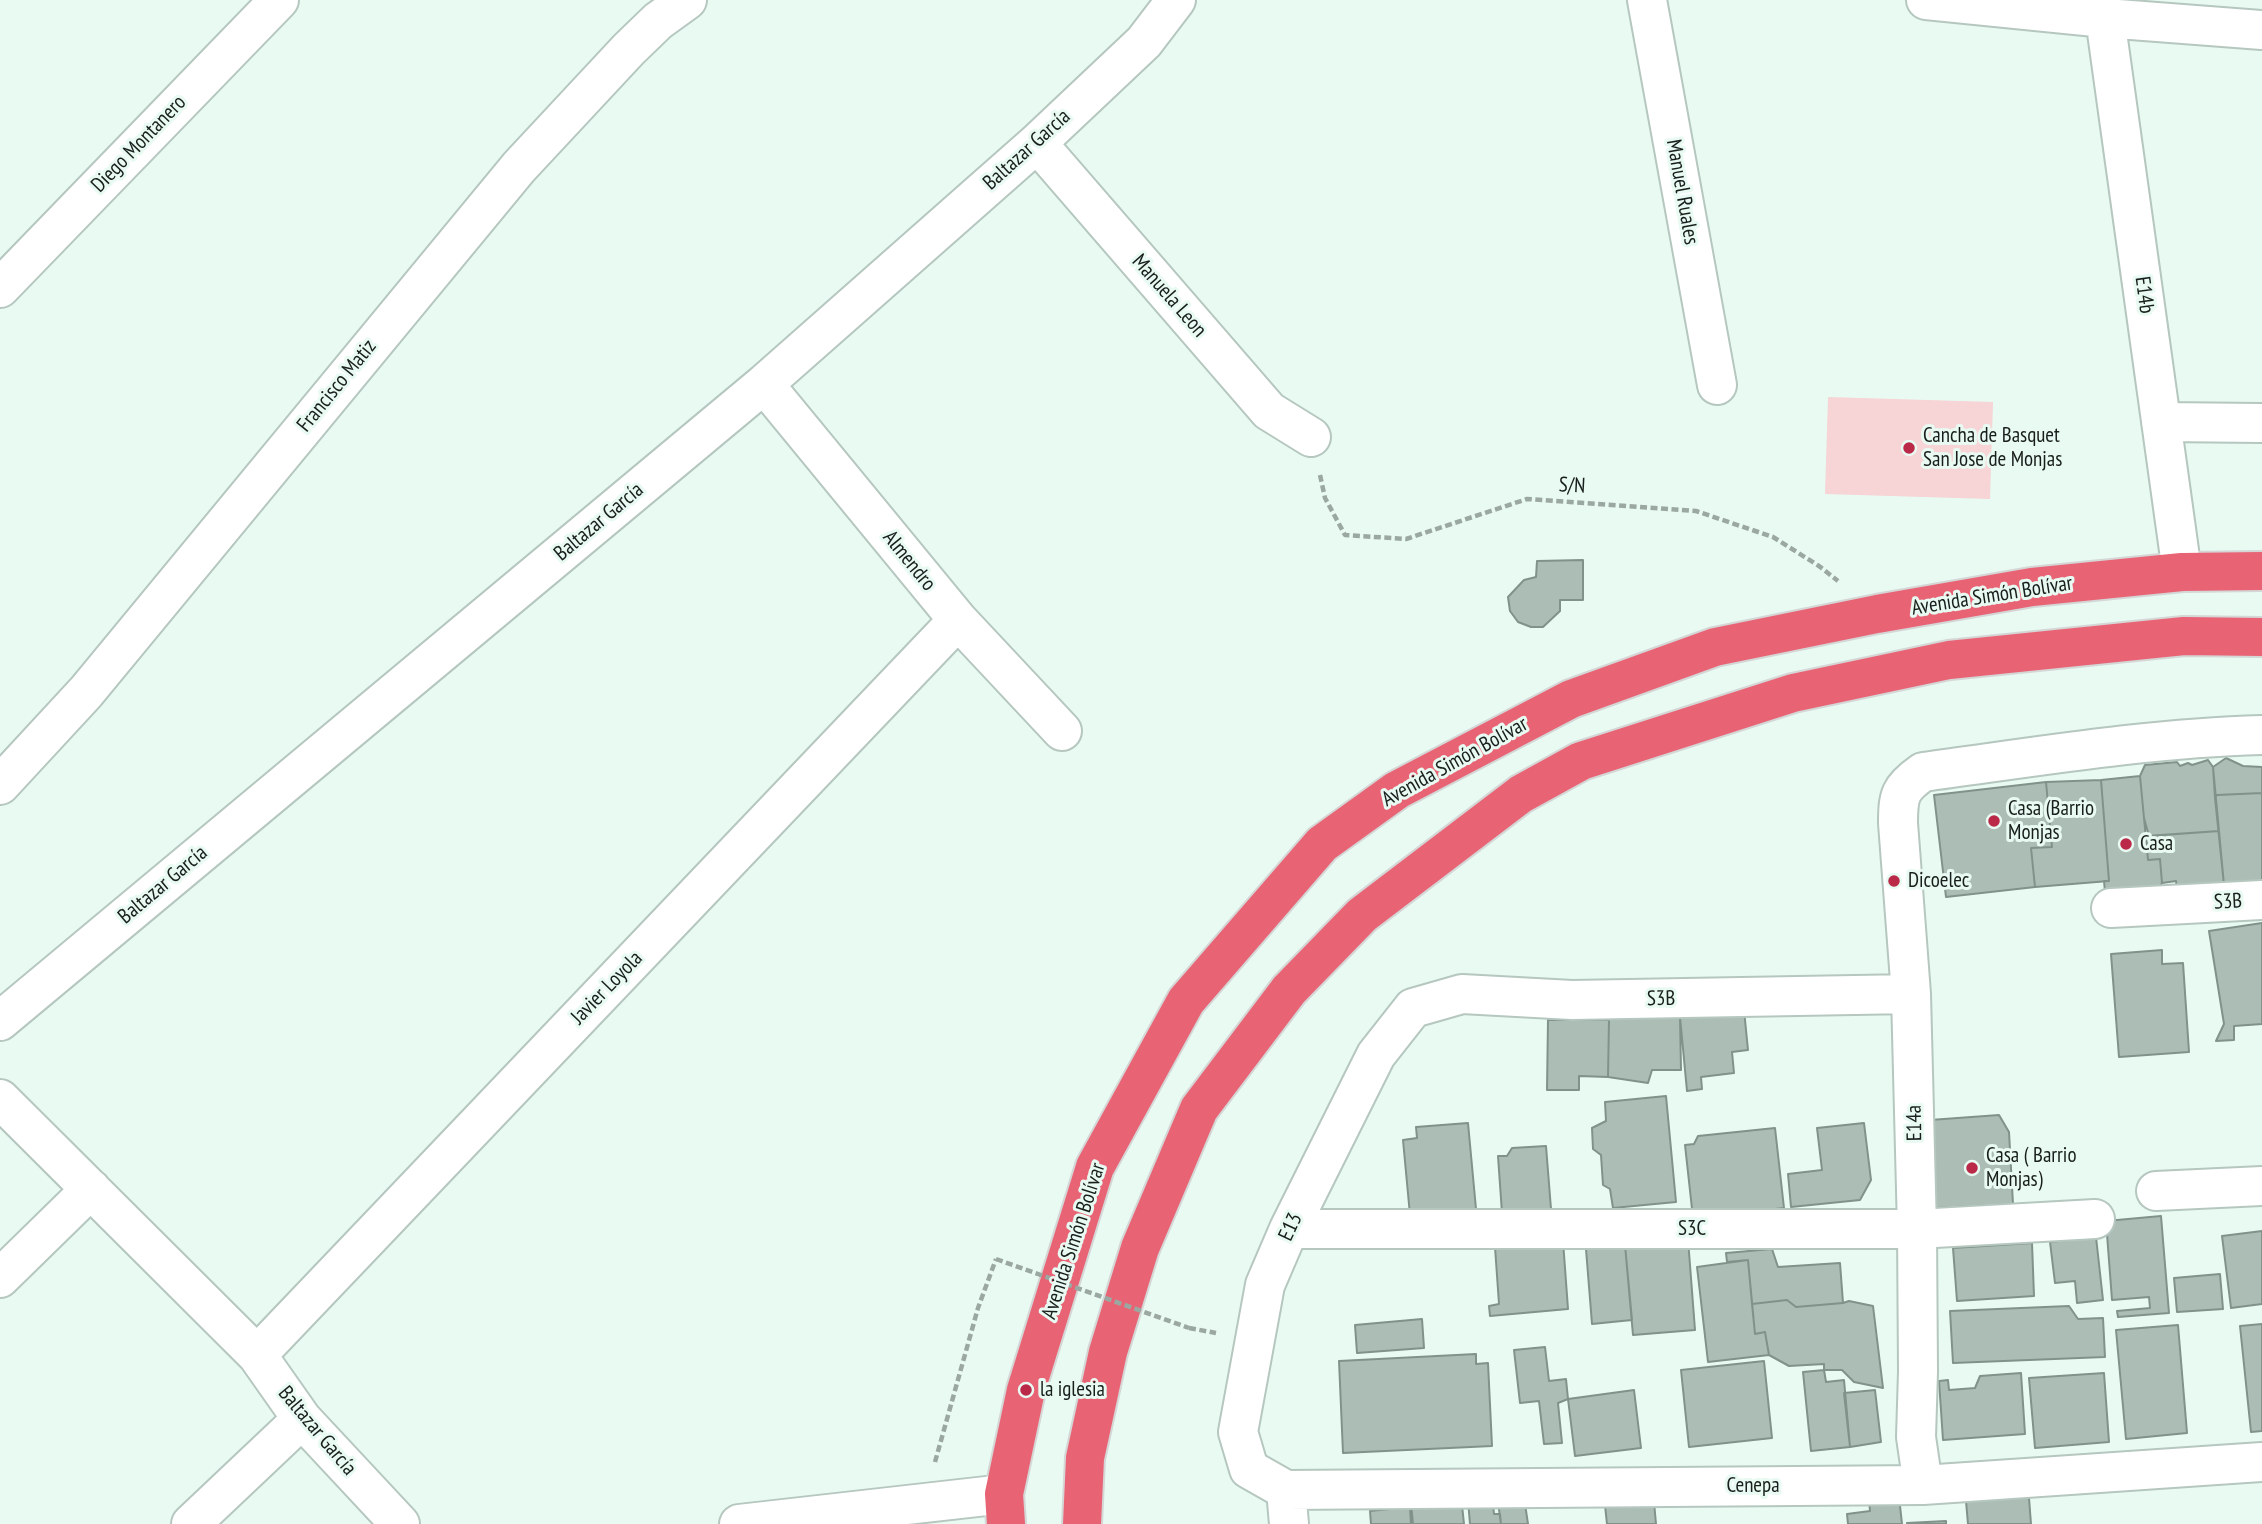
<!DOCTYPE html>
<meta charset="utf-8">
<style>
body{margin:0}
canvas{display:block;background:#e8faf2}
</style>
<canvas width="2262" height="1524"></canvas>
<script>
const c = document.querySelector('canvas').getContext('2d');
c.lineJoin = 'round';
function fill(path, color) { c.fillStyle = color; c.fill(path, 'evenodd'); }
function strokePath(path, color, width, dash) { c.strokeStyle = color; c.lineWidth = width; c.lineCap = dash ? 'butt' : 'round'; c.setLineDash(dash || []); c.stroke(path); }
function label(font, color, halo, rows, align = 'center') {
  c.font = font + ' "PT Sans Narrow",sans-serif'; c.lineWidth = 6; c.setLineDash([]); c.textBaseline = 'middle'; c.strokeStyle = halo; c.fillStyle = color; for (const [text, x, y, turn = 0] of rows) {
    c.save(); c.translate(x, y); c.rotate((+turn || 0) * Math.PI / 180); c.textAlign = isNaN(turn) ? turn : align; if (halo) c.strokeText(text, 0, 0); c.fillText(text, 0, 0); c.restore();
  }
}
const green = new Path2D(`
 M1828 397 1993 402 1990 499 1825 494Z`);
const building = new Path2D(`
 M1583 560V600H1560V611L1543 627H1531L1518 622 1510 611 1508 597 1524 580 1536 577 1537 561Z
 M2226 758 2243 766 2262 767V793L2217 795 2215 798 2213 767Z
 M2208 760 2213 767 2219 831 2149 836 2144 818 2140 776 2145 765 2177 762 2180 766 2188 763 2192 765Z
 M2140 776 2148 860 2160 859 2162 883 2158 889 2105 892 2104 881H2109L2101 780Z
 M2101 780 2109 881 2035 887 2031 848 2052 847 2046 782Z
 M2046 782 2052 847 2031 848 2035 887 1946 897 1934 795Z
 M2262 793V881L2224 885 2215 798 2217 795Z
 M2219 831 2224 885 2177 889 2176 881 2162 883 2160 859 2148 860 2146 836Z
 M2262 923V1024L2234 1026V1040L2216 1041 2224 1024 2209 931Z
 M2162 950V964L2183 963 2189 1052 2119 1057 2111 954Z
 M1614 1008 1680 1017 1681 1070H1652L1648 1083 1608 1077 1609 1020Z
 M1744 1010 1748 1050 1732 1052 1734 1073 1701 1077 1702 1089 1687 1091 1680 1017Z
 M1548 1020H1609L1608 1077 1579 1076V1090H1547Z
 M1666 1096 1676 1202 1613 1208 1610 1189 1603 1185 1601 1155 1593 1149 1592 1128 1606 1121 1605 1102Z
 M1999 1115 2009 1132 2013 1204 1935 1208 1930 1120Z
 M1468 1123 1476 1209 1410 1215 1403 1140 1417 1138 1416 1127Z
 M1864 1123 1871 1180 1860 1200 1791 1207 1788 1174 1822 1170 1817 1128Z
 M1775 1128 1784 1208 1693 1218 1685 1145 1694 1144 1698 1136Z
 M1546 1146 1551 1209 1502 1213 1498 1156H1507L1512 1148Z
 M2161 1216 2169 1313 2118 1317 2117 1311 2150 1308 2149 1297 2112 1300 2106 1221Z
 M2262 1231V1304L2231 1308 2222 1236Z
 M2096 1237 2103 1300 2077 1303 2075 1281 2055 1283 2050 1242Z
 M1688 1239 1695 1330 1633 1335 1625 1245Z
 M1563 1241 1568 1309 1490 1316 1489 1306 1499 1304 1495 1247Z
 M2032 1243 2034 1296 1957 1301 1953 1248Z
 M1625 1245 1632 1320 1592 1324 1586 1249Z
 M1772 1249 1778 1267 1840 1263 1843 1303 1796 1307 1787 1300 1752 1304 1748 1260 1727 1262 1726 1253Z
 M1748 1260 1755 1334 1765 1332 1769 1355 1708 1362 1697 1267Z
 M2220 1274 2223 1309 2177 1312 2174 1278Z
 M1787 1300 1796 1307 1843 1303 1849 1301 1873 1306 1883 1388 1854 1382 1842 1370H1824V1364L1789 1366 1769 1355 1765 1332 1755 1334 1752 1304Z
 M2069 1306 2078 1319 2103 1318 2105 1357 1953 1363 1950 1311Z
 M1422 1319 1424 1348 1357 1353 1355 1325Z
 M2262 1324V1431L2251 1432 2240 1326Z
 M2178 1325 2187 1433 2126 1439 2116 1330Z
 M1545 1347 1549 1381 1566 1379 1568 1399 1558 1403 1562 1443 1544 1444 1539 1401 1520 1403 1514 1350Z
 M1476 1354V1364L1488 1363 1492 1446 1343 1453 1339 1361Z
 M1764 1361 1772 1438 1689 1447 1681 1370Z
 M1824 1370 1826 1382 1844 1380 1850 1447 1811 1451 1803 1372Z
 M2021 1373 2025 1434 1943 1440 1939 1381 1948 1380 1949 1390 1975 1388 1980 1376Z
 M2104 1373 2109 1442 2035 1448 2029 1378Z
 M1634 1390 1641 1448 1575 1456 1568 1399Z
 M1875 1390 1881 1442 1850 1447 1844 1393Z
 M2027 1472 2031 1524H1968L1964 1478Z
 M1897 1478 1902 1524H1848L1847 1514 1870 1511 1867 1480Z
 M1522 1484 1528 1524H1501L1496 1488Z
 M1460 1486 1464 1524H1413L1410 1493Z
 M1491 1487 1494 1514H1500L1501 1524H1470L1467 1488Z
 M1653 1491 1656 1524H1607L1604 1496Z
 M1410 1507 1411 1524H1371L1370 1511Z
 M1946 1521V1524H1907V1523Z`);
const path = new Path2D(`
 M1320 475 1325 498 1345 535 1406 539 1527 499 1696 511 1773 537 1819 566 1838 581
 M1189 1328 1216 1333
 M935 1462 978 1308 996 1259`);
const minor = new Path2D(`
 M1647 0 1717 385
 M1926 0 2105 18 2262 30
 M2105 18 2182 572
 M1037 143 1269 411 1311 437
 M0 288 279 0
 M764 384 958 620 1062 731
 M2161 422 2262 423
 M0 785 86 692 519 167 629 49 658 21 687 0
 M2111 908 2262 900
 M1911 994 1572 1000 1462 994 1413 1008 1376 1055 1289 1229 1265 1285 1238 1432 1249 1469 1286 1490 1923 1485 2262 1462
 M0 1021 764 384 1037 143 1144 42 1176 0
 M0 1099 257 1355 302 1419 400 1524
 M2156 1191 2262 1186
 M1289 1229H1917L2095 1219
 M0 1278 91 1189
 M257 1355 958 620
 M1923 1485 1916 1437 1918 1372 1917 1229 1911 994 1898 823C1898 795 1900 788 1923 772 2035 757 2148 738 2262 735
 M1286 1490 1289 1524
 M191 1524 302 1419
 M739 1524 1004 1494`);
const highway = new Path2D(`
 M1006 1524 1004 1494 1026 1390 1095 1167 1186 1001 1322 844 1397 790 1571 699 1715 647 1877 614 2032 587 2182 572 2262 571
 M1082 1524 1085 1458 1108 1352 1140 1248 1199 1109 1289 990 1362 915 1521 794 1581 761 1793 693 1949 660 2184 636 2262 637`);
const pathBridge = new Path2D(`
 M996 1259 1189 1328`);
const markers = [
 [1909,448,7,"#ba2947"],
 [1994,821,7,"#ba2947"],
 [2126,844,7,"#ba2947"],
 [1894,881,7,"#ba2947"],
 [1972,1168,7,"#ba2947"],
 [1026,1390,7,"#ba2947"]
];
const streetNames = [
 ["Diego Montanero",139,144,-46],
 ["Baltazar García",1027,150,-42],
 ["Manuel Ruales",1682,192,80],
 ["E14b",2144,295,82],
 ["Manuela Leon",1169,296,49],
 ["Francisco Matiz",337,386,-51],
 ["S/N",1572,486,3],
 ["Baltazar García",599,522,-40],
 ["Almendro",909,561,51],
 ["Avenida Simón Bolívar",1992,596,-9],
 ["Avenida Simón Bolívar",1455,762,-29],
 ["Baltazar García",163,885,-40],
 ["S3B",2228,902,-3],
 ["Javier Loyola",607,988,-46],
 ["S3B",1661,999,-1],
 ["E14a",1915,1123,-91],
 ["E13",1291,1227,-65],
 ["S3C",1692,1229],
 ["Avenida Simón Bolívar",1074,1241,-72],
 ["Baltazar García",317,1431,50],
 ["Cenepa",1753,1486]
];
const poiNames = [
 ["Cancha de Basquet",1923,436],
 ["San Jose de Monjas",1923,460],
 ["Casa (Barrio",2008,809],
 ["Monjas",2008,833],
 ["Casa",2140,844],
 ["Dicoelec",1908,881],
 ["Casa ( Barrio",1986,1156],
 ["Monjas)",1986,1180],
 ["la iglesia",1040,1390]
];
fill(green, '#f7d4d5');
fill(building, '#acbdb6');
strokePath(building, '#81928b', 2);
strokePath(minor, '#b5c7bf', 42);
strokePath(highway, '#d5d6d6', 42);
strokePath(path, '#9ba8a2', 4.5, [7, 3.5]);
strokePath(minor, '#fff', 38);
strokePath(highway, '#e86475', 38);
strokePath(pathBridge, '#9ba8a2', 4.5, [7, 3.5]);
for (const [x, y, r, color] of markers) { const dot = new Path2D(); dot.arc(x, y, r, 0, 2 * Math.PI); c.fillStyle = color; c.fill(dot); strokePath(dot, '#e8faf2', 2.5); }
label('21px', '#181e1b', '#e8faf2', streetNames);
label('21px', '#181e1b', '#e8faf2', poiNames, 'left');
</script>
